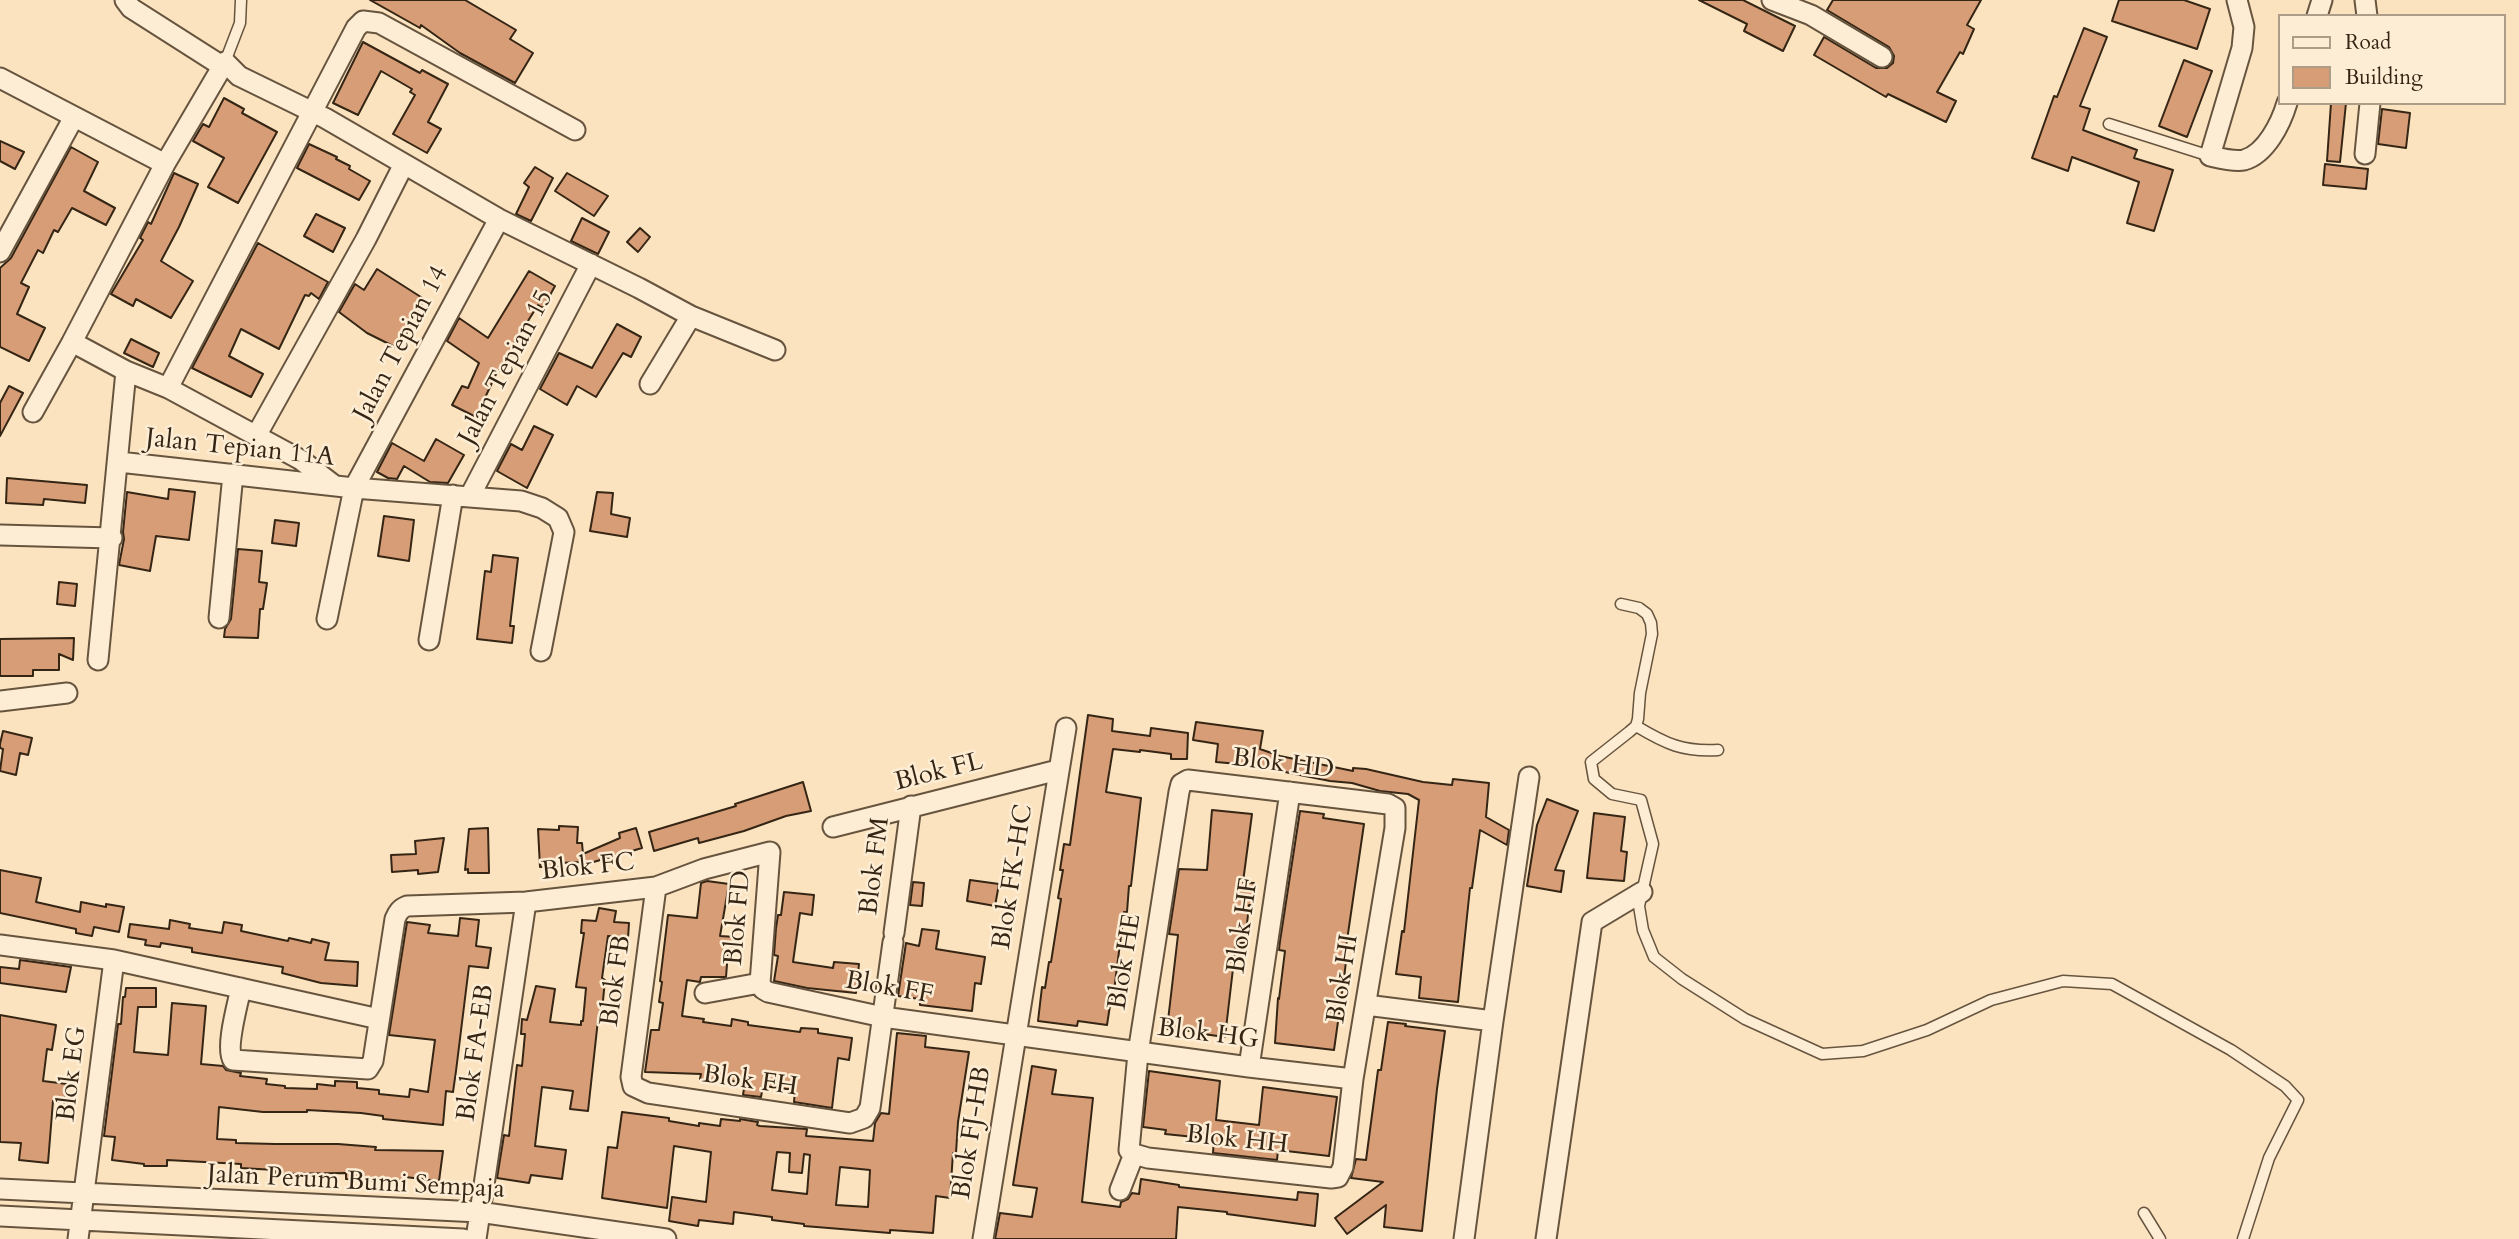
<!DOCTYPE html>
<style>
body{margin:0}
#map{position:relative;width:2519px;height:1239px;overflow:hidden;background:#fce3bf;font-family:Cardo,serif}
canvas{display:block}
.legend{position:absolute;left:2278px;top:14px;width:228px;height:91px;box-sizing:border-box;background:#fdedd5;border:2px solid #ad9d88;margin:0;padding:9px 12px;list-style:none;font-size:21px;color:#342514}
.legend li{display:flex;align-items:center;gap:14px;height:35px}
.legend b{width:35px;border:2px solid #ad9d88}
</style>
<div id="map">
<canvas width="2519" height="1239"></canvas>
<ul class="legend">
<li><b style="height:9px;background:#fdedd5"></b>Road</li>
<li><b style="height:19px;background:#d79d76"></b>Building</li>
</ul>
</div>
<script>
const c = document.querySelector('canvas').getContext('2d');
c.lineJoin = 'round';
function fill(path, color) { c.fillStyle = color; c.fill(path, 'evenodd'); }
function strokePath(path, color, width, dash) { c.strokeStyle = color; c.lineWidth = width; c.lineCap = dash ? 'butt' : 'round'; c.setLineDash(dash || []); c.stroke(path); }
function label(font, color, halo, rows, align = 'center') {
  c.font = font + ' Cardo,serif'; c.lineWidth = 5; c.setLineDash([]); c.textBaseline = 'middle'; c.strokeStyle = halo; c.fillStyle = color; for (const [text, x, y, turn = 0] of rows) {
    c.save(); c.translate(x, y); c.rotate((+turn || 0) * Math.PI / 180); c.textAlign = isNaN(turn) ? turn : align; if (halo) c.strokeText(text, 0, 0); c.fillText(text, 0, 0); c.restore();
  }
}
const building = new Path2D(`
 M370 0H465L516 30 510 39 533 53 515 83 460 53 421 25 420 28Z
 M1699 0H1743L1795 26 1783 51 1744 31 1747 24Z
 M1833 0H1981L1967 25 1974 29 1963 54 1960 52 1937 92 1956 101 1946 122 1888 94 1886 97 1814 55 1824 37 1876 68H1887L1893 63 1894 56 1889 47 1827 10Z
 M2119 0H2184L2210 9 2197 49 2112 21Z
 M2084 28 2107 37 2080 106 2090 109 2083 130 2137 150 2134 158 2173 170 2154 231 2127 223 2139 182 2072 157 2068 171 2032 158 2054 96 2057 97Z
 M363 42 420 73 422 70 448 84 428 122 441 129 427 153 393 134 415 95 410 92 412 89 381 71 358 115 333 103Z
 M2184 60 2212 71 2187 137 2159 126Z
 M224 98 244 109 242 113 277 132 238 203 208 187 224 158 193 141 203 124 209 127Z
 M2331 103H2346L2340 162 2327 161Z
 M2382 109 2410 113 2406 148 2378 144Z
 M0 141 24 152 15 169 0 161Z
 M309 144 337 157 336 159 350 166 349 169 370 181 359 200 297 168Z
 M71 147 98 162 84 191 115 208 106 225 72 208 58 232 54 230 43 253 38 250 21 283 29 287 17 314 45 328 29 361 0 347V268L11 258Z
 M2325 164 2368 169 2366 189 2323 185Z
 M535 167 553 178 531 221 516 214 529 187 524 183Z
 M174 173 198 184 179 227 161 261 193 281 171 318 136 299 133 306 111 294 143 240 140 238 148 222 151 224Z
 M567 173 608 196 594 216 555 191Z
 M316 214 345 228 333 252 304 236Z
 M582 218 609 232 598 254 571 241Z
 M640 228 650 237 638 252 627 242Z
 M258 243 328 282 319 299 311 293 309 296 305 295 279 349 241 329 229 356 263 374 251 397 192 368Z
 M377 269 424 299 399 349 367 333 339 312 355 284 364 290Z
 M529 271 555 286 543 308 538 305 511 348 514 349 502 372 498 370 476 417 452 405 462 386 468 388 479 363 447 341 459 318 488 338Z
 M617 324 641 337 631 357 623 353 596 397 577 386 567 405 540 389 559 353 592 368Z
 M131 339 159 353 153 367 124 353Z
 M9 386 23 393 0 436V403Z
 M534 426 553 435 527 488 497 471 511 444 522 450Z
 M436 439 464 455 448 483 430 482 404 466 397 479 388 478 377 472 392 443 424 461Z
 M7 478 87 485 85 503 44 499 43 505 6 503Z
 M169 489 195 492 189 540 156 536 150 571 119 565 124 539 123 532 127 492 168 499Z
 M597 492 613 493 611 514 630 518 627 537 590 531Z
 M384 516 414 520 409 561 378 556Z
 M275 520 299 523 296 546 272 543Z
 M238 549 262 551 259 582 267 583 263 609H260L258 638 224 637 225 629 231 619Z
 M493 555 518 558 510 626H514L512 643 477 639 485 571 491 572Z
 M59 582 77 584 75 606 57 604Z
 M74 638 73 660 59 654V670H33V676H0V639Z
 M1088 715 1113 719 1112 731 1150 736 1151 728 1188 733 1187 759H1171V754L1140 750V752L1113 749 1106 792 1141 798 1131 886H1129L1127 912H1124L1113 999H1111L1107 1025 1078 1021 1077 1026 1038 1021 1042 987 1045 988 1049 962H1051L1061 899 1058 898 1063 870H1060L1064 844 1070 845Z
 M1196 722 1263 731 1260 749 1280 756 1353 771V768L1366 769 1423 782 1452 785 1453 779 1489 783 1486 817 1509 830 1507 845 1480 830 1472 888H1470L1458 1002 1419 998 1421 977 1396 974 1402 931 1404 932 1419 800 1408 794 1380 791 1352 783 1330 781 1250 765 1216 762 1218 744 1193 740Z
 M3 731 32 738 28 755 20 753 16 775 0 771 3 749 0 748V744Z
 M803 782 811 811 786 816 744 831 699 843 698 838 654 851 649 832 736 806 735 804Z
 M1547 799 1578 811 1555 870 1564 871 1561 892 1527 886 1537 825Z
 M1212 810 1252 814 1243 882 1254 883 1252 905H1249L1245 943H1236L1225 1037 1203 1034V1032L1167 1029 1178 935 1169 934 1179 869 1207 870Z
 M1300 811 1324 814 1323 818 1364 824 1344 961H1346L1344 979 1334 1050 1275 1043 1278 998 1279 999 1285 951 1279 950 1280 941Z
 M1594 813 1625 817 1621 851 1627 852 1624 881 1587 878Z
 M559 826 578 827 577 843H582L583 854 620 838 619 833 636 828 642 848 583 865 582 862 559 863V866L540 867 538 829 559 830Z
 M488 828 489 873H468V869L465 870 469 829Z
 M444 838 438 872 418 874V870L392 872 391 855 416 854 415 841Z
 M0 870 41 878 36 902 80 912 81 902 106 907V904L124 907 119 932 94 927 92 936 76 933V929L0 913Z
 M970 880 999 884 995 906 967 901Z
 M707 881 729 884 720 936 736 937 735 952H728L726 977H701L700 982 687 980 682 1016 704 1019 703 1022 731 1026 732 1019 748 1022V1025L800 1032 801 1028 818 1029V1033L852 1038 849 1060 838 1058 832 1108 794 1102 795 1090 763 1086 761 1097 743 1095 745 1082 700 1079 701 1074 645 1072 651 1030H659L663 1003 659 1002 662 982 660 981 668 915 697 918 701 883Z
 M913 882 924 883 922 906 910 905Z
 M784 892 814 895 812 915 800 913 793 962 833 968 834 962 859 964 856 993 807 988 774 981 778 956 774 955 776 928 778 915H781Z
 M599 908 616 911 614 922 629 923 628 938 608 936 602 978 605 980 601 1021 598 1020 588 1111 570 1109 573 1091 542 1087 535 1146 566 1150 562 1179 531 1175 529 1183 497 1178 504 1135 509 1136 517 1065 522 1066 525 1034H521L522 1019 527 1020 536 986 555 989 550 1022 581 1025V1021H583L586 988 576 987 584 933H581L582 920 596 921Z
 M460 918 479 920 476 946 491 948 488 968 469 966 456 1071 453 1092 446 1091 443 1125 383 1119V1116L361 1113 307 1110V1112H263L219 1107 217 1139 236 1140V1143L275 1144H338L376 1147 375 1150 443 1151 439 1181 405 1177V1180L373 1181 346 1179V1173L275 1174V1170L241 1168V1164L167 1160V1166H144V1164L112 1160 115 1137 104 1136 118 1024H121L123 997H125L126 988H156V1007H138L134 1052 168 1055 172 1003 206 1006 201 1064 223 1066 226 1070 241 1073 240 1076 267 1079 266 1084 285 1086V1088L317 1089V1084L335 1086V1081L357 1082V1088L379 1090V1094L409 1097 410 1089 428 1092 435 1040 389 1035 407 922 430 925 428 933 458 936Z
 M170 920 190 924 189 928 222 933 224 922 242 925 241 931 288 941 289 938 311 943 312 939 329 943 325 960 358 962 357 986 321 983 282 973 283 967 192 952V948L161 943 160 947 145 945 146 940 128 937 130 924 169 929Z
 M922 929 939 931 936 949 985 957 981 984 975 983 972 1011 920 1005V999L898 996 906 943 919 946Z
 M20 960 71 967 66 992 0 983V967L19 969Z
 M0 1015 56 1025 52 1050 47 1049 43 1081 67 1084 64 1103 53 1101 48 1163 19 1160 21 1143 0 1142Z
 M1388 1022 1406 1024 1405 1026 1445 1031 1437 1089 1422 1231 1384 1227 1386 1205 1347 1234 1335 1218 1383 1182 1351 1178 1356 1159 1366 1160 1378 1070H1381Z
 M897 1033 926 1036 925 1047 969 1052 958 1122 956 1153H953L950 1198 936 1196 933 1233 890 1230V1233L804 1226V1224L772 1220V1217L734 1212 733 1224 699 1220 698 1226 669 1221 672 1197 706 1202 711 1152 674 1146 667 1208 602 1198 608 1147 617 1148 622 1112 669 1118V1121L699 1126V1123L720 1126 721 1119 740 1121V1119L758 1122 757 1125 760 1126 807 1129 806 1136 873 1141 875 1123 881 1113 889 1114ZM777 1152 790 1153 789 1172 802 1173 804 1154 810 1155 807 1194 772 1190ZM840 1167 870 1170 868 1207 836 1205Z
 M1032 1066 1056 1070 1052 1094 1093 1098 1082 1202 1120 1207 1121 1202 1128 1199 1132 1193 1139 1194 1141 1179 1179 1185V1187L1297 1200 1298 1192 1318 1194 1315 1226 1227 1214V1212L1178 1207 1176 1239H995L1000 1213 1032 1217 1037 1188 1013 1185Z
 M1149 1071 1220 1081 1216 1120 1259 1125 1263 1087 1337 1097 1329 1156 1278 1150 1277 1160 1213 1153 1214 1139 1165 1134 1166 1130 1143 1127Z`);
const service = new Path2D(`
 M225 62 240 23 241 0
 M2109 124 2210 156
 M1621 604 1639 608 1647 614 1651 623 1652 634 1640 693 1638 719 1636 726 1629 732 1591 762 1594 779 1612 794 1641 800 1653 844 1639 906 1643 930 1654 957 1682 979 1745 1019 1822 1054 1863 1051 1927 1030 1991 1000 2063 981 2112 984 2231 1050 2285 1086 2298 1100 2269 1158 2243 1239
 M1636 726C1666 744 1683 752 1718 750
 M2144 1213 2160 1239`);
const minor = new Path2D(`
 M125 0 131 8 222 66
 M1772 0 1811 15 1882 57
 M2237 0 2244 27 2242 48 2210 156C2219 158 2234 162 2244 160 2266 154 2281 123 2287 103
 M2365 0 2367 16
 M2317 16 2322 0
 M0 78 165 164 72 342 126 371 168 388 301 460 335 486
 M2365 154 2370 103
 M165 164 225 62 239 76 325 118 499 219 639 288 691 316 650 384
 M0 252 74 117
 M691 316 775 350
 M168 388 356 28 363 21 379 23 575 130
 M33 412 72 342
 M256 436 366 239 404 164
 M119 462 354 488 521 501 542 508 558 518 564 532 541 651
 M470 496 591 264
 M0 535 112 538
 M219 618 233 474
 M327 619 354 488 499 219
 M429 640 453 495
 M98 660 126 371
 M0 701 67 693
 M1188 780 1388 804 1395 808V828L1353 1079 1343 1167 1338 1177 1331 1178 1148 1158 1134 1154 1129 1150 1138 1053 1179 792 1181 784Z
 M833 827 1058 770
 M656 887 631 1077 633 1086 648 1093 850 1123 864 1118 870 1108 893 942
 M894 933 911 806
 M0 945 114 960 379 1019
 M760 983 763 989 768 992 883 1017 1249 1067 1353 1079
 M241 988C238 1003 225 1048 233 1060L368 1069 373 1061 395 919C398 912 400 909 407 906L526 902 656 887 704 869 770 852 760 983
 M705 993 760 983
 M1366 1005 1493 1021 1529 777
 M1249 1067 1290 792
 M0 1189 479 1212 666 1239
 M1120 1190 1134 1154
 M0 1216 463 1239
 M78 1239 114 960
 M476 1239 526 902
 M983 1239 1066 728
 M1464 1239 1493 1021
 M1546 1239 1592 922 1642 892`);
const streetNames = [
 ["Jalan Tepian 14",402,344,-62],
 ["Jalan Tepian 15",507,368,-62],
 ["Jalan Tepian 11A",240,449,6],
 ["Blok HD",1283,765,7],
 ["Blok FL",939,773,-14],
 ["Blok FM",876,866,-83],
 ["Blok FC",588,868,-6],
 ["Blok FK-HC",1014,877,-81],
 ["Blok FD",739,918,-85],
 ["Blok HF",1244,926,-82],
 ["Blok HE",1126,962,-81],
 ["Blok HI",1344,979,-81],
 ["Blok FB",617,981,-82],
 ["Blok FF",889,989,10],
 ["Blok HG",1208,1035,7],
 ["Blok FA-EB",477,1053,-82],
 ["Blok EG",73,1074,-83],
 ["Blok FH",750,1082,8],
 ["Blok FJ-HB",973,1133,-81],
 ["Blok HH",1237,1141,6],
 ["Jalan Perum Bumi Sempaja",356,1183,3]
];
fill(building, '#d79d76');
strokePath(building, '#342514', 2);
strokePath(service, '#66543f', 13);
strokePath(minor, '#66543f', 23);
strokePath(service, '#fdedd5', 10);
strokePath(minor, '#fdedd5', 19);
label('26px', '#342514', '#fdedd5', streetNames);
</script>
